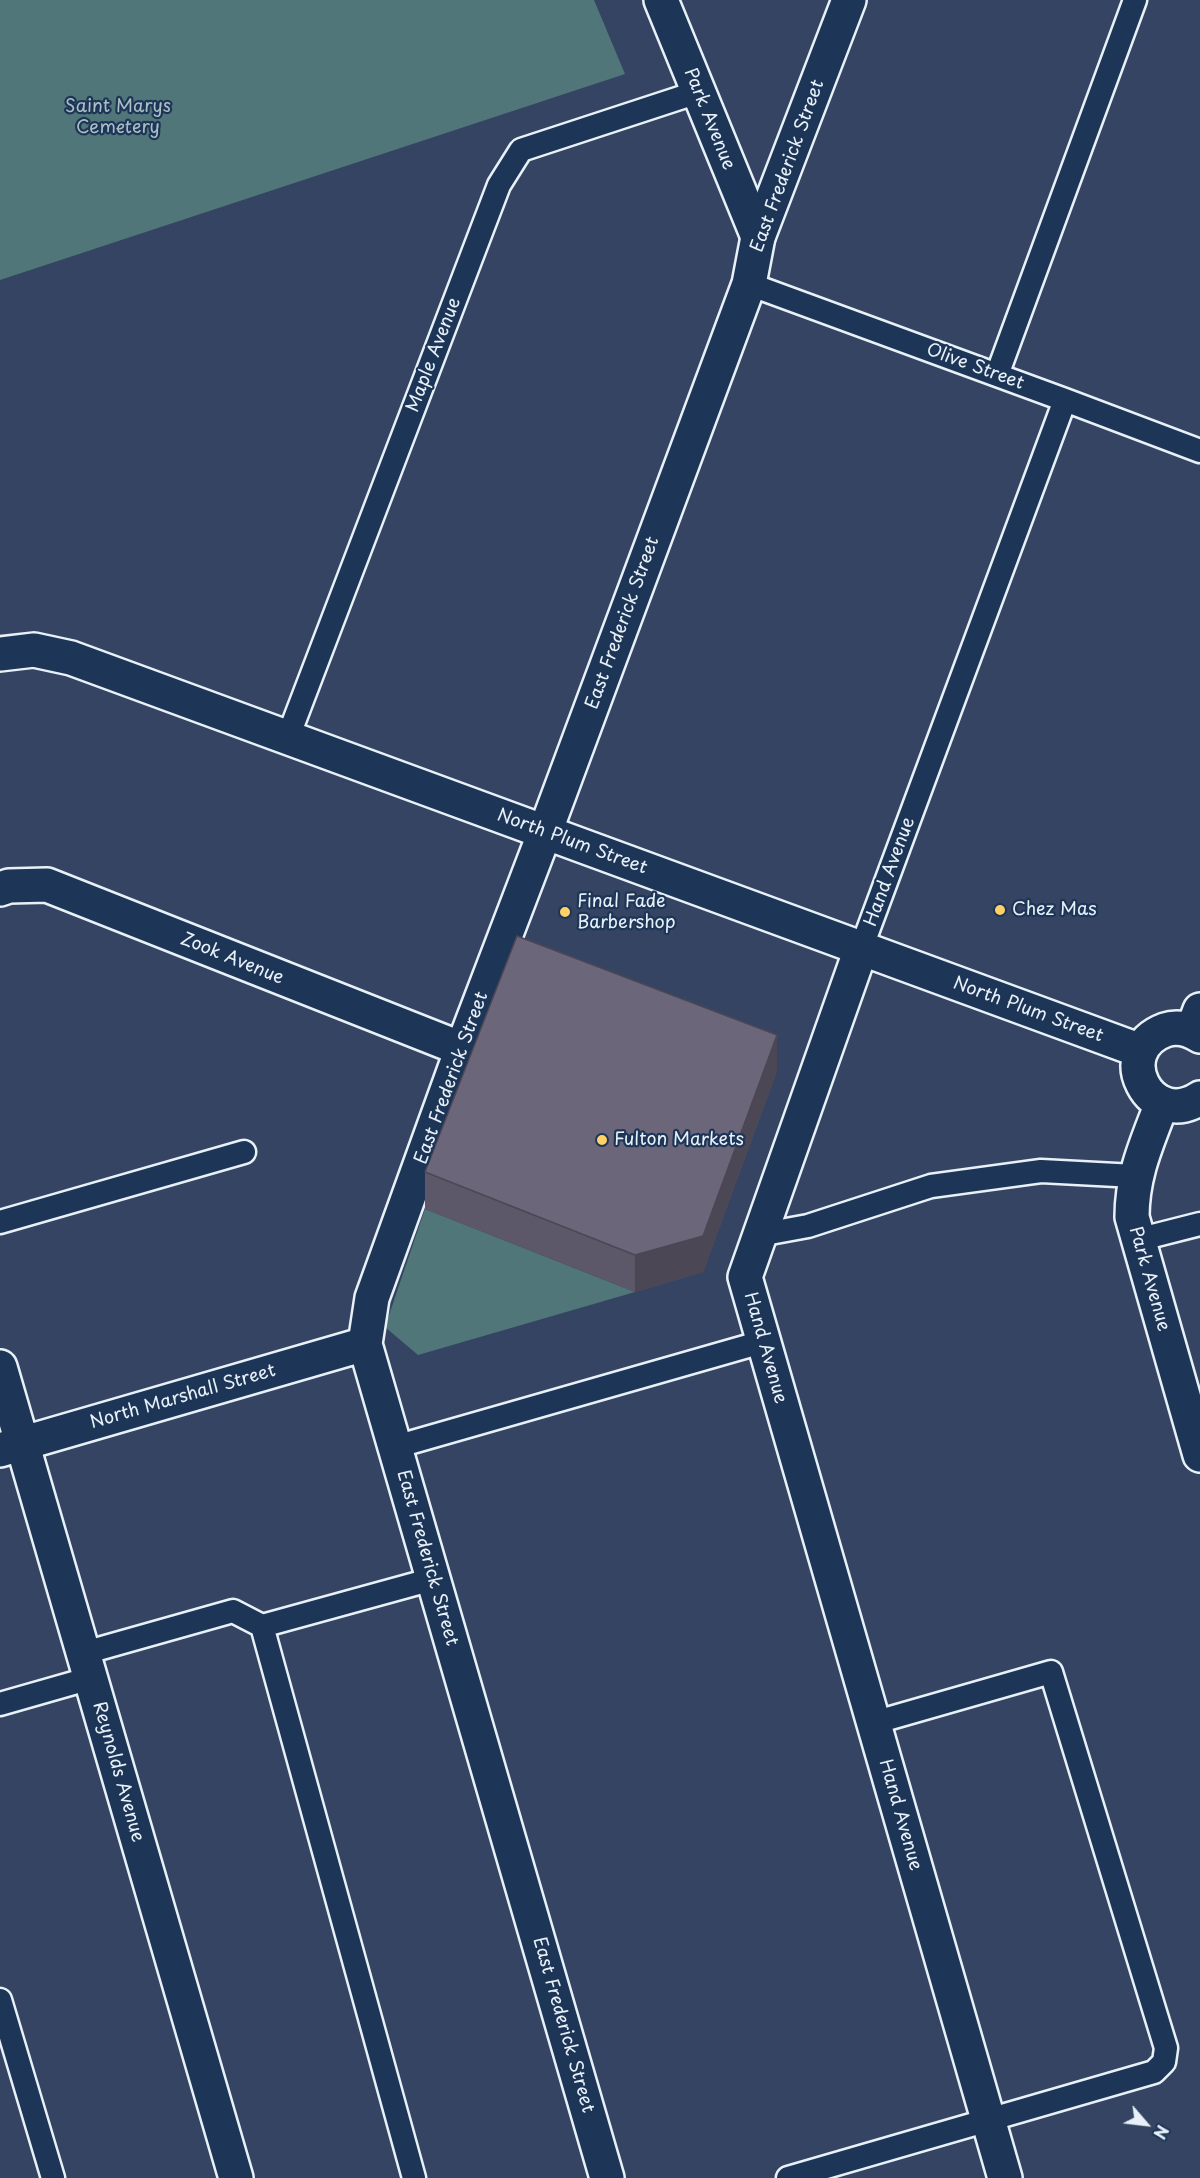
<!DOCTYPE html>
<style>
body{margin:0}
#map{position:relative;width:1200px;height:2178px;overflow:hidden;background:#354462;font-family:"Playpen Sans",sans-serif}
canvas{display:block}
.north{position:absolute;left:1116px;top:2094px;width:60px;height:60px;-webkit-text-stroke:4px #1d3557;paint-order:stroke;rotate:118deg;font-size:16px;font-weight:700;line-height:24px;text-align:center;color:#e8f1f8}
.north::after{content:'';display:block;margin:auto;width:21px;height:27px;background:#e8f1f8;clip-path:polygon(50% 0,100% 100%,50% 72%,0 100%)}
</style>
<div id="map">
<canvas width="1200" height="2178"></canvas>
<div class="north">N</div>
</div>
<script>
const c = document.querySelector('canvas').getContext('2d');
c.lineJoin = 'round';
function fill(path, color) { c.fillStyle = color; c.fill(path, 'evenodd'); }
function strokePath(path, color, width, dash) { c.strokeStyle = color; c.lineWidth = width; c.lineCap = dash ? 'butt' : 'round'; c.setLineDash(dash || []); c.stroke(path); }
function label(font, color, halo, rows, align = 'center') {
  c.font = font + ' "Playpen Sans",sans-serif'; c.lineWidth = 4.5; c.setLineDash([]); c.textBaseline = 'middle'; c.strokeStyle = halo; c.fillStyle = color; for (const [text, x, y, turn = 0] of rows) {
    c.save(); c.translate(x, y); c.rotate((+turn || 0) * Math.PI / 180); c.textAlign = isNaN(turn) ? turn : align; if (halo) c.strokeText(text, 0, 0); c.fillText(text, 0, 0); c.restore();
  }
}
const green = new Path2D(`
 M0 0H594L625 74 0 280Z
 M425 1209 635 1292 418 1355 385 1327Z`);
const lane = new Path2D(`
 M749 284 1065 400 1200 451
 M997 375 1135 0
 M288 737 499 185 521 150 698 92
 M861 949 1065 400
 M0 1222 244 1152
 M759 1235 808 1226 931 1186 1041 1171 1135 1176
 M1137 1240 1200 1224
 M395 1447 762 1342
 M262 1626 414 2178
 M84 1653 233 1611 262 1626 433 1579
 M0 1704 91 1678
 M0 2000 53 2178
 M788 2178 1154 2072 1164 2062 1166 2048 1051 1672 873 1723`);
const street = new Path2D(`
 M0 889 9 886 47 885 462 1049
 M861 949 745 1277 1005 2178
 M1192 1031 1200 1010
 M1162 1103C1147 1143 1132 1174 1132 1217L1200 1455
 M0 1367 236 2178
 M0 1450 365 1344
 M607 2178 365 1344 372 1298 462 1049 545 832 749 284 758 237 849 0`);
const secondary = new Path2D(`
 M661 0 758 237
 M0 654 34 650 71 658 1141 1051
 M1200 1036C1189 1029 1177 1026 1165 1030 1109 1051 1150 1131 1200 1098`);
const wall = new Path2D(`
 M777 1071 703 1272 635 1292 425 1209V1172Z`);
const shadedWall = new Path2D(`
 M777 1035V1071L703 1272 635 1292V1255Z`);
const building = new Path2D(`
 M517 936 777 1035 703 1236 635 1255 425 1172Z`);
const markers = [
 [1000,910,6,"#ffd166"],
 [565,912,6,"#ffd166"],
 [602,1140,6,"#ffd166"]
];
const parkNames = [
 ["Saint Marys",118,107],
 ["Cemetery",118,128]
];
const streetNames = [
 ["Park Avenue",709,119,68],
 ["East Frederick Street",788,166,-70],
 ["Maple Avenue",434,355,-69],
 ["Olive Street",975,367,20],
 ["East Frederick Street",623,623,-70],
 ["North Plum Street",572,842,20],
 ["Hand Avenue",890,872,-70],
 ["Zook Avenue",232,959,22],
 ["North Plum Street",1028,1010,20],
 ["East Frederick Street",452,1078,-70],
 ["Park Avenue",1149,1279,74],
 ["Hand Avenue",765,1348,74],
 ["North Marshall Street",183,1397,-16],
 ["East Frederick Street",427,1558,74],
 ["Reynolds Avenue",118,1772,74],
 ["Hand Avenue",900,1815,74],
 ["East Frederick Street",563,2025,74]
];
const poiNames = [
 ["Final Fade",577,902],
 ["Barbershop",577,923],
 ["Chez Mas",1012,910],
 ["Fulton Markets",614,1140]
];
fill(green, '#507679');
strokePath(lane, '#e8f1f8', 27);
strokePath(street, '#e8f1f8', 38);
strokePath(secondary, '#e8f1f8', 38);
strokePath(lane, '#1d3557', 22);
strokePath(street, '#1d3557', 33);
strokePath(secondary, '#1d3557', 33);
fill(wall, '#5d5869');
fill(shadedWall, '#4c4755');
fill(building, '#6c667a');
strokePath(building, '#4c4755', 1.5);
for (const [x, y, r, color] of markers) { const dot = new Path2D(); dot.arc(x, y, r, 0, 2 * Math.PI); c.fillStyle = color; c.fill(dot); strokePath(dot, '#1d3557', 2); }
label('18px', '#abc0c5', '#1d3557', parkNames);
label('18px', '#e8f1f8', '#1d3557', streetNames);
label('18px', '#e8f1f8', '#1d3557', poiNames, 'left');
</script>
